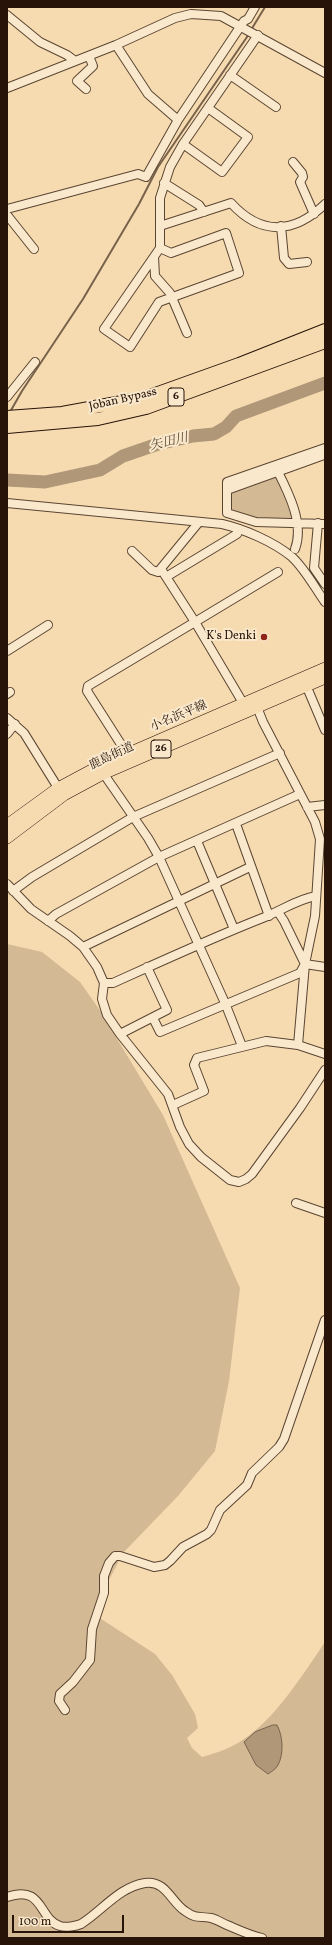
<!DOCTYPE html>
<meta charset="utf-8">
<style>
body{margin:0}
#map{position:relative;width:332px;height:1945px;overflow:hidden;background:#f6dbb1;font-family:Vollkorn,serif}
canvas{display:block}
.frame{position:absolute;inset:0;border:8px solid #271308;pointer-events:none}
.scale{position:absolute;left:12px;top:1915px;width:112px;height:18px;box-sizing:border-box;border:2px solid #271308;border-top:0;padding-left:5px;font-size:12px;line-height:14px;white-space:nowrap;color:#271308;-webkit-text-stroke:3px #f9e8cc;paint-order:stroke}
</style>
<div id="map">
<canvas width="332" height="1945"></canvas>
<div class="frame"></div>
<div class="scale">100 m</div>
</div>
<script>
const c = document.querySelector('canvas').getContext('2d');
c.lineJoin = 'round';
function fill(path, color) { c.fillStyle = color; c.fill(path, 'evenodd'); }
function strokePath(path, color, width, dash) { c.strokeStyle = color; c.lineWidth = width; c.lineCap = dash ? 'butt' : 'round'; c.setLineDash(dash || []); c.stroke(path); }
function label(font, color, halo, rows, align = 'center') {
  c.font = font + ' Vollkorn,"Noto Serif JP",serif'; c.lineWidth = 4; c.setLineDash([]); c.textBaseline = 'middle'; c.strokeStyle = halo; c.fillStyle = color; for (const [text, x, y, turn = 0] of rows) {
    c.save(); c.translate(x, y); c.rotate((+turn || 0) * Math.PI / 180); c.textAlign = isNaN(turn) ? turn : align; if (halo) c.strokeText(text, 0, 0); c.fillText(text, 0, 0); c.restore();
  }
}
const green = new Path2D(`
 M273 471 292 516 290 519 252 517 231 509 230 487Z
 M7 944 42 952 80 982 99 1009 163 1115 240 1288 229 1381 215 1451 178 1496 123 1553 92 1613 155 1654 172 1675 195 1714 198 1728 187 1738 192 1748 202 1757C216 1753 232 1748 244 1739 275 1719 304 1673 325 1642V1938H7Z`);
const water = new Path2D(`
 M273 1725H277C283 1736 284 1754 278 1765 276 1769 271 1772 268 1774L256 1765 244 1742 255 1732Z`);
const stream = new Path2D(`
 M251 30 265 7
 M10 412 22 391 83 299 139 204 158 167 249 34`);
const river = new Path2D(`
 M7 480 45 482 100 470 123 456 158 444 193 436 214 434 226 427 236 416 325 383`);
const minor = new Path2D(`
 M7 15 40 42 67 55 75 61
 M116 45 148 94 178 120
 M230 75 276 107
 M7 88 116 45 175 18 191 14 221 16 325 73
 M86 89 77 81 93 66 89 56
 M183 144 222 172 248 137 208 108
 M293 162 302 173 303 177 300 182 314 214
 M164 183 199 205 204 212
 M7 209 138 174 146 177 178 120 244 21 248 19 255 7
 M7 215 34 249
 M160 226 231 203C261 236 294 234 325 204
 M281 226 284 258 289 264 307 262
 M160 248 171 253 226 233 239 273 159 302 130 347 104 329 160 248V198L170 167 183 144 258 35
 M154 257 155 276 170 293 187 333
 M7 397 35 362
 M325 448 227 482V513L256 522 325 524
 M276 468C287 490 305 523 295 549
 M227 490 324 455
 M7 503 222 524C244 529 274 542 292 557 305 569 315 588 325 602
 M318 523 314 568 325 584
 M132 551 152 570 158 572 199 522
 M166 577 237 534
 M7 651 48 625
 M306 685 325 730
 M7 694 10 692
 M257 707 263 722 315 822 320 839 315 916 305 964 298 1045
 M246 708 195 622 278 572
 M7 718 24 733 60 791
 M7 734 15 724
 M124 749 87 691 88 686 195 622 161 569
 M101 770 148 838 159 857 225 1003 242 1046
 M307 807 325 805
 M236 824 269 916
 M197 841 234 929
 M7 884 31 909 70 936 83 947 97 967 104 983 102 999 107 1015 120 1034 168 1094 180 1127 189 1144 201 1157 230 1180 239 1182 246 1179 252 1174 300 1108 325 1070
 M13 891 32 877 133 817 280 753
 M48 921 56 914 159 857 300 794
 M83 947 250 867
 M305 964 325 967
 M104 983H113C164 960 214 937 265 917 282 910 298 899 316 896
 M153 1018 160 1032 300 973 305 964 284 921 278 912
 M120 1034 167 1010 147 967
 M173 1105 204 1091 194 1065 197 1058 266 1041 298 1045 325 1054
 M296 1203 325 1213
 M65 1710 59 1701 60 1694 73 1682 90 1660 92 1629 104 1593V1576L109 1563 115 1556H120L154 1567 165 1565 170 1561 183 1547 207 1534 211 1530 220 1510 247 1485 252 1473 279 1447 284 1439 325 1320
 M7 1897C44 1884 38 1919 60 1926 66 1928 76 1926 81 1924 102 1911 119 1887 145 1883 166 1880 171 1902 185 1911 196 1919 199 1916 211 1918 216 1919 222 1923 227 1925 239 1930 249 1935 262 1938`);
const major = new Path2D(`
 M7 825 58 788 99 766 325 668
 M7 838 64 795 103 774 325 678`);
const highway = new Path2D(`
 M7 417 62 413 144 398 239 364 325 330
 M7 427 98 419 146 408 325 342`);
const markers = [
 [264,637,4,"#8f2418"]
];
const shields = [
 [176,397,16],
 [161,749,20]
];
const shieldNames = [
 ["6",176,397],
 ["26",161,749]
];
const streetNames = [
 ["Joban Bypass",123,400,-13],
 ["小名浜平線",179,717,-23],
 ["鹿島街道",112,757,-25]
];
const poiNames = [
 ["K's Denki",256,637]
];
const waterNames = [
 ["矢田川",169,443,-13]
];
fill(green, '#d3b994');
fill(water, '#b09778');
strokePath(water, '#79624b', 1);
strokePath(stream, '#79624b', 2);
strokePath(river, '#b09778', 13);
strokePath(minor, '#5b4532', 10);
strokePath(major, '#271308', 12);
strokePath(highway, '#271308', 14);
strokePath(minor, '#f9e8cc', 8);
strokePath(major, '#f6dbb1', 11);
strokePath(highway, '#f6dbb1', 12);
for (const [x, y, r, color] of markers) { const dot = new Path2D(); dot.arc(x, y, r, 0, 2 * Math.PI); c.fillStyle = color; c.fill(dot); strokePath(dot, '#f9e8cc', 1.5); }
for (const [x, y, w] of shields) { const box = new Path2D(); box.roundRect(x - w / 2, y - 9, w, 18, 3); c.fillStyle = '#f9e8cc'; c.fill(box); strokePath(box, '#271308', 1); }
label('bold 11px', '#271308', null, shieldNames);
label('12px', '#271308', '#f9e8cc', streetNames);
label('12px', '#271308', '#f9e8cc', poiNames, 'right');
label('italic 13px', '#5e4835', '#f9e8cc', waterNames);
</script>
